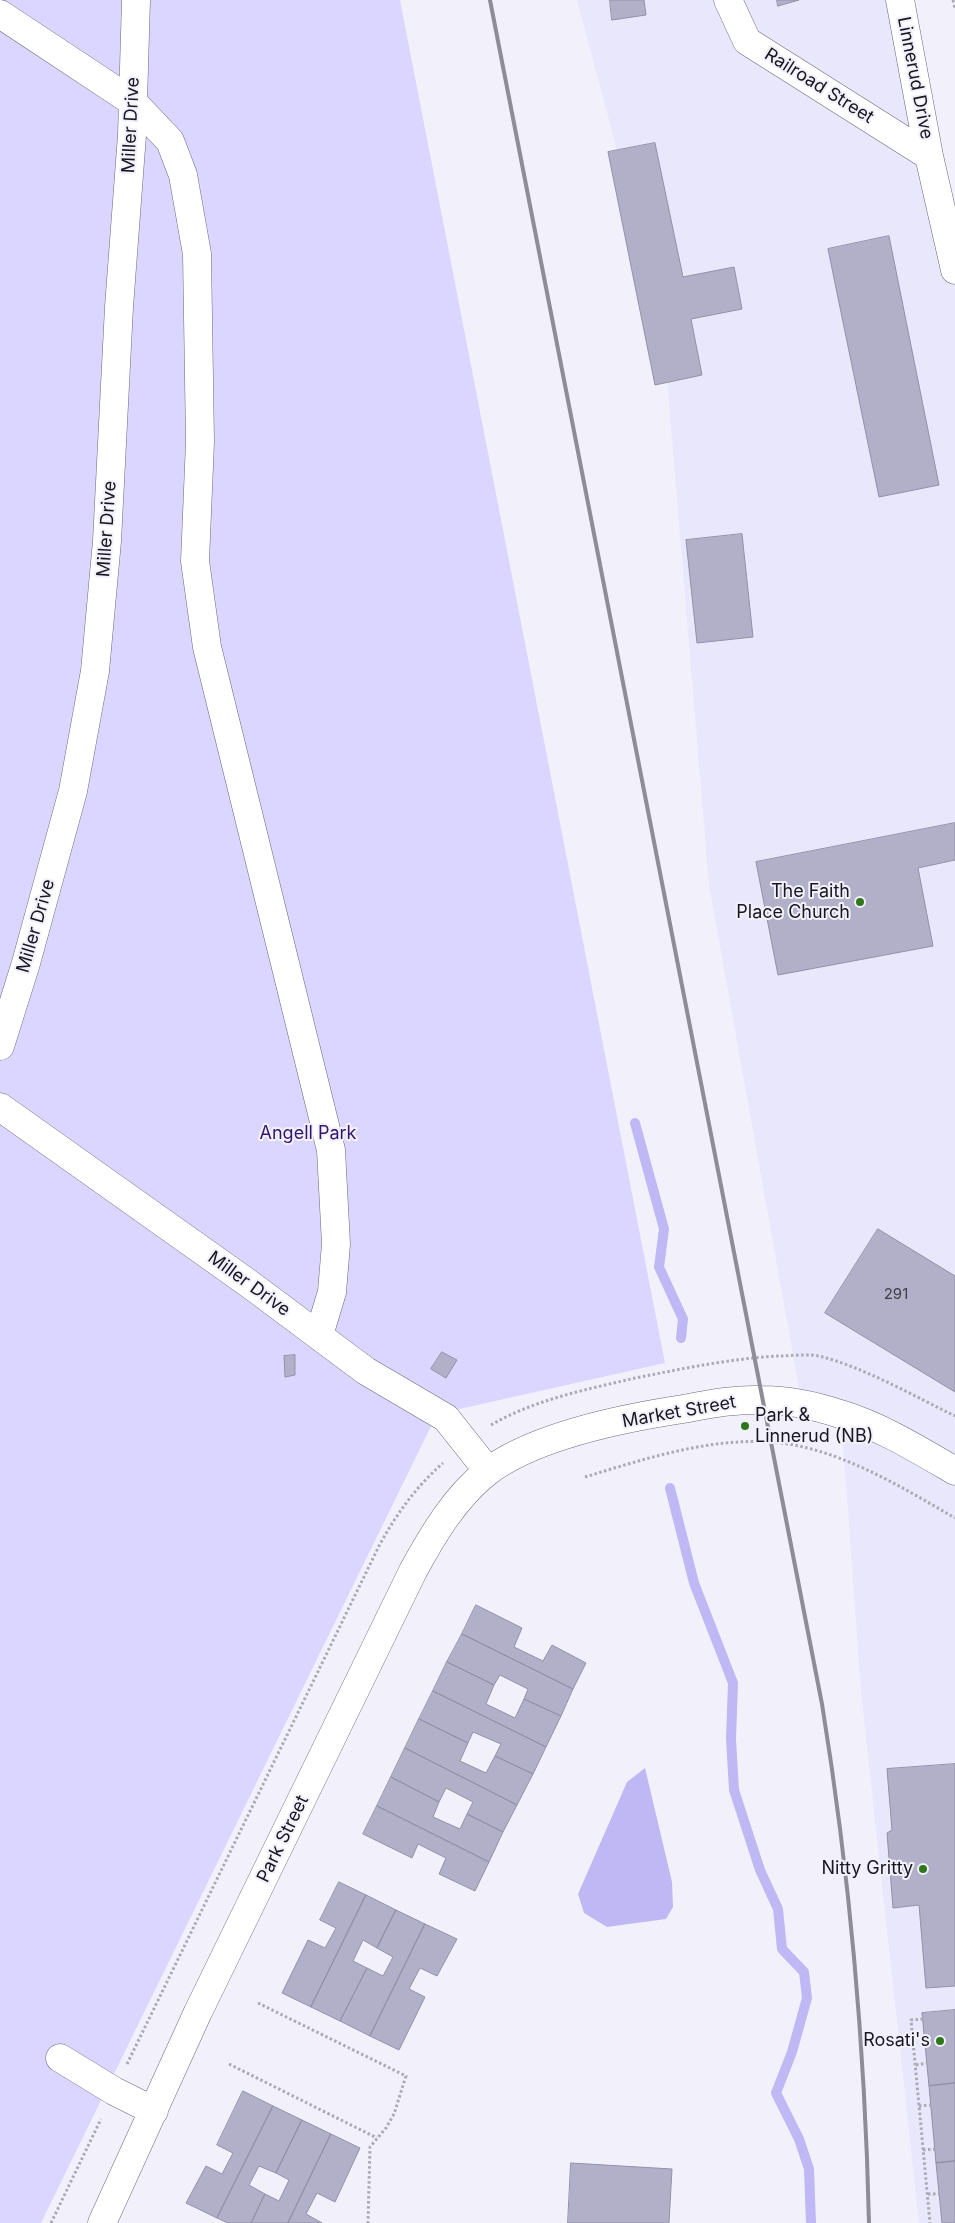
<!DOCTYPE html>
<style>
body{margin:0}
canvas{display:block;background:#f2f1fb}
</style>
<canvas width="955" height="2223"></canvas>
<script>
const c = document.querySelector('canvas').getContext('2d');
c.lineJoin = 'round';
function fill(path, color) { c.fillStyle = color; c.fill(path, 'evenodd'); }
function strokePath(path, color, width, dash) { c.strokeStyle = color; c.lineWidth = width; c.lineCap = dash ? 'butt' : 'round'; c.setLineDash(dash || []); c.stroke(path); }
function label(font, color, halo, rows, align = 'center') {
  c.font = font + ' Inter,sans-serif'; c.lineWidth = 4; c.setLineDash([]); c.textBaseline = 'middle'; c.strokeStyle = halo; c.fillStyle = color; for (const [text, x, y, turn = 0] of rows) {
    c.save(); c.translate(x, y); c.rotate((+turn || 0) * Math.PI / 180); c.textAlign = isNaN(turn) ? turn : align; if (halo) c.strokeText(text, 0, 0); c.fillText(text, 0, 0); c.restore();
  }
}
const built = new Path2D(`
 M577 0H900L955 270V2223H919L861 1692 841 1414 802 1405 709 885 662 319Z`);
const green = new Path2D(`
 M0 0H400L665 1363 437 1414 41 2223H0Z`);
const water = new Path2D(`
 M645 1768 672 1882 673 1907 666 1919 607 1927 584 1913 578 1894 627 1782Z`);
const stream = new Path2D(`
 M635 1123 664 1229 659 1267 683 1319 681 1338
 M670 1488 694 1583 733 1683 731 1739 734 1790 760 1870 778 1909 782 1949 804 1972 807 1998 792 2052 776 2093 799 2139 809 2169 811 2223`);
const building = new Path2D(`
 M610 0H644L646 15 612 20Z
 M777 0H799L778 6Z
 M655 143 683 277 734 267 742 309 691 319 702 375 655 385 608 152Z
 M889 236 939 485 879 497 828 249Z
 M742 534 753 637 697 643 686 540Z
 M955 823V860L918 868 933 946 778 975 756 862Z
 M878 1229 955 1276V1392L825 1313Z
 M442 1352 457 1360 446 1378 431 1369Z
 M295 1355V1375L285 1377 284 1356Z
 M476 1605 522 1628 514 1647 543 1661 552 1645 586 1663 573 1689 462 1634Z
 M462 1634 573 1689 561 1716 524 1699 528 1689 500 1675 494 1685 447 1662Z
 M447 1662 494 1685 486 1704 515 1718 524 1699 561 1716 546 1747 433 1691Z
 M433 1691 546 1747 533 1774 495 1756 501 1744 473 1732 468 1743 419 1719Z
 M419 1719 468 1743 460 1761 486 1773 495 1756 533 1774 517 1805 405 1748Z
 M405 1748 517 1805 503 1832 467 1814 473 1802 446 1788 439 1802 391 1777Z
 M955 1764V1986L926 1988 919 1905 893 1908 887 1833 892 1830 887 1769Z
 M391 1777 439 1802 433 1817 460 1829 467 1814 503 1832 489 1862 377 1806Z
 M377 1806 489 1862 475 1891 439 1874 446 1858 418 1844 412 1858 363 1834Z
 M339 1882 366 1895 311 2007 282 1993 308 1940 325 1948 336 1928 320 1920Z
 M366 1895 396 1910 377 1948 363 1940 353 1961 367 1968 340 2021 311 2007Z
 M396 1910 425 1924 370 2036 340 2021 367 1968 383 1976 393 1957 377 1948Z
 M425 1924 457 1939 437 1976 420 1968 409 1989 425 1997 399 2050 370 2036Z
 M955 2010V2083L929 2086 922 2013Z
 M955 2083V2161L936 2163 929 2086Z
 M243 2091 273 2106 217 2218 186 2203 206 2166 222 2174 233 2153 217 2145Z
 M273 2106 302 2120 276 2173 259 2166 249 2185 265 2194 251 2223H228L217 2218Z
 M302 2120 331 2134 288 2223H251L265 2194 279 2201 289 2180 276 2173Z
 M331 2134 360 2148 335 2202 317 2193 306 2214 322 2223H288Z
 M955 2161V2223H942L936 2163Z
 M571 2163 672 2169 669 2223H568Z`);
const path = new Path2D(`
 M953 0 955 9
 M491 1425C534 1400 584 1390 631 1379 680 1369 728 1359 778 1356 792 1356 809 1353 823 1357 867 1369 914 1396 955 1416
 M585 1477C644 1459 708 1438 770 1442 835 1446 900 1486 955 1518
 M258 2003 406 2076 394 2114 386 2128 370 2147 368 2223
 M923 2019 911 2020 930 2223
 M127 2064 380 1544C398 1512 415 1488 443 1463
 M229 2064 377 2138
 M916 2065 927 2063
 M919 2106 931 2105
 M923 2150 935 2149
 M928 2194H939
 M51 2223 101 2119`);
const minor = new Path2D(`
 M728 0 747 41 929 156
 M900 0 929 156 955 270
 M0 14 133 102 170 141 183 175 197 254 200 442 195 561 207 647 331 1150 336 1244 332 1292 319 1335
 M0 1046 26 963 73 791 95 671 107 541 119 307 132 135 136 0
 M0 1107 248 1283 366 1371 446 1418 488 1471
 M60 2058 114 2091 154 2111
 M102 2223 198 2012 413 1571C432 1536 455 1497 487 1472 536 1435 624 1418 683 1409 710 1404 735 1399 762 1400 787 1400 816 1406 840 1414 880 1426 919 1450 955 1471`);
const rail = new Path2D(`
 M490 0 822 1704C850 1876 865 2048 869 2223`);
const markers = [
 [860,902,5,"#2f771b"],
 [745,1426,5,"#2f771b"],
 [923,1869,5,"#2f771b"],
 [940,2041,5,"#2f771b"]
];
const numberNames = [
 ["291",896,1294]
];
const streetNames = [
 ["Linnerud Drive",915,78,79],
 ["Railroad Street",819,86,32],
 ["Miller Drive",131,125,-87],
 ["Miller Drive",107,529,-86],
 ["Miller Drive",36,926,-74],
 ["Miller Drive",249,1284,36],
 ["Market Street",679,1412,-10],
 ["Park Street",283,1839,-64]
];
const poiNames = [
 ["The Faith",850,892],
 ["Place Church",850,913],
 ["Park &",755,1416,"left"],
 ["Linnerud (NB)",755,1437,"left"],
 ["Nitty Gritty",913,1869],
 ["Rosati's",930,2041]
];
const parkNames = [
 ["Angell Park",308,1134]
];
fill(built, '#e9e7fb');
fill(green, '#dad6ff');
fill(water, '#bfb8f5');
strokePath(stream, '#bfb8f5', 10);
fill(building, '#b2afc8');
strokePath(building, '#9391a9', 1);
strokePath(minor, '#6a687e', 29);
strokePath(path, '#abaab4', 3, [2.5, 2.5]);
strokePath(minor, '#fff', 28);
strokePath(rail, '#8e8d97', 4);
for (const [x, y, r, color] of markers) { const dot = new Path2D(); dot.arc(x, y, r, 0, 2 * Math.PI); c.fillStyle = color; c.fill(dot); strokePath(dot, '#f2f1fb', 2); }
label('15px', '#3e3d4a', null, numberNames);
label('18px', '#181720', '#f2f1fb', streetNames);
label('18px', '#181720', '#f2f1fb', poiNames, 'right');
label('18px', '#31166b', '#f2f1fb', parkNames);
</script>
